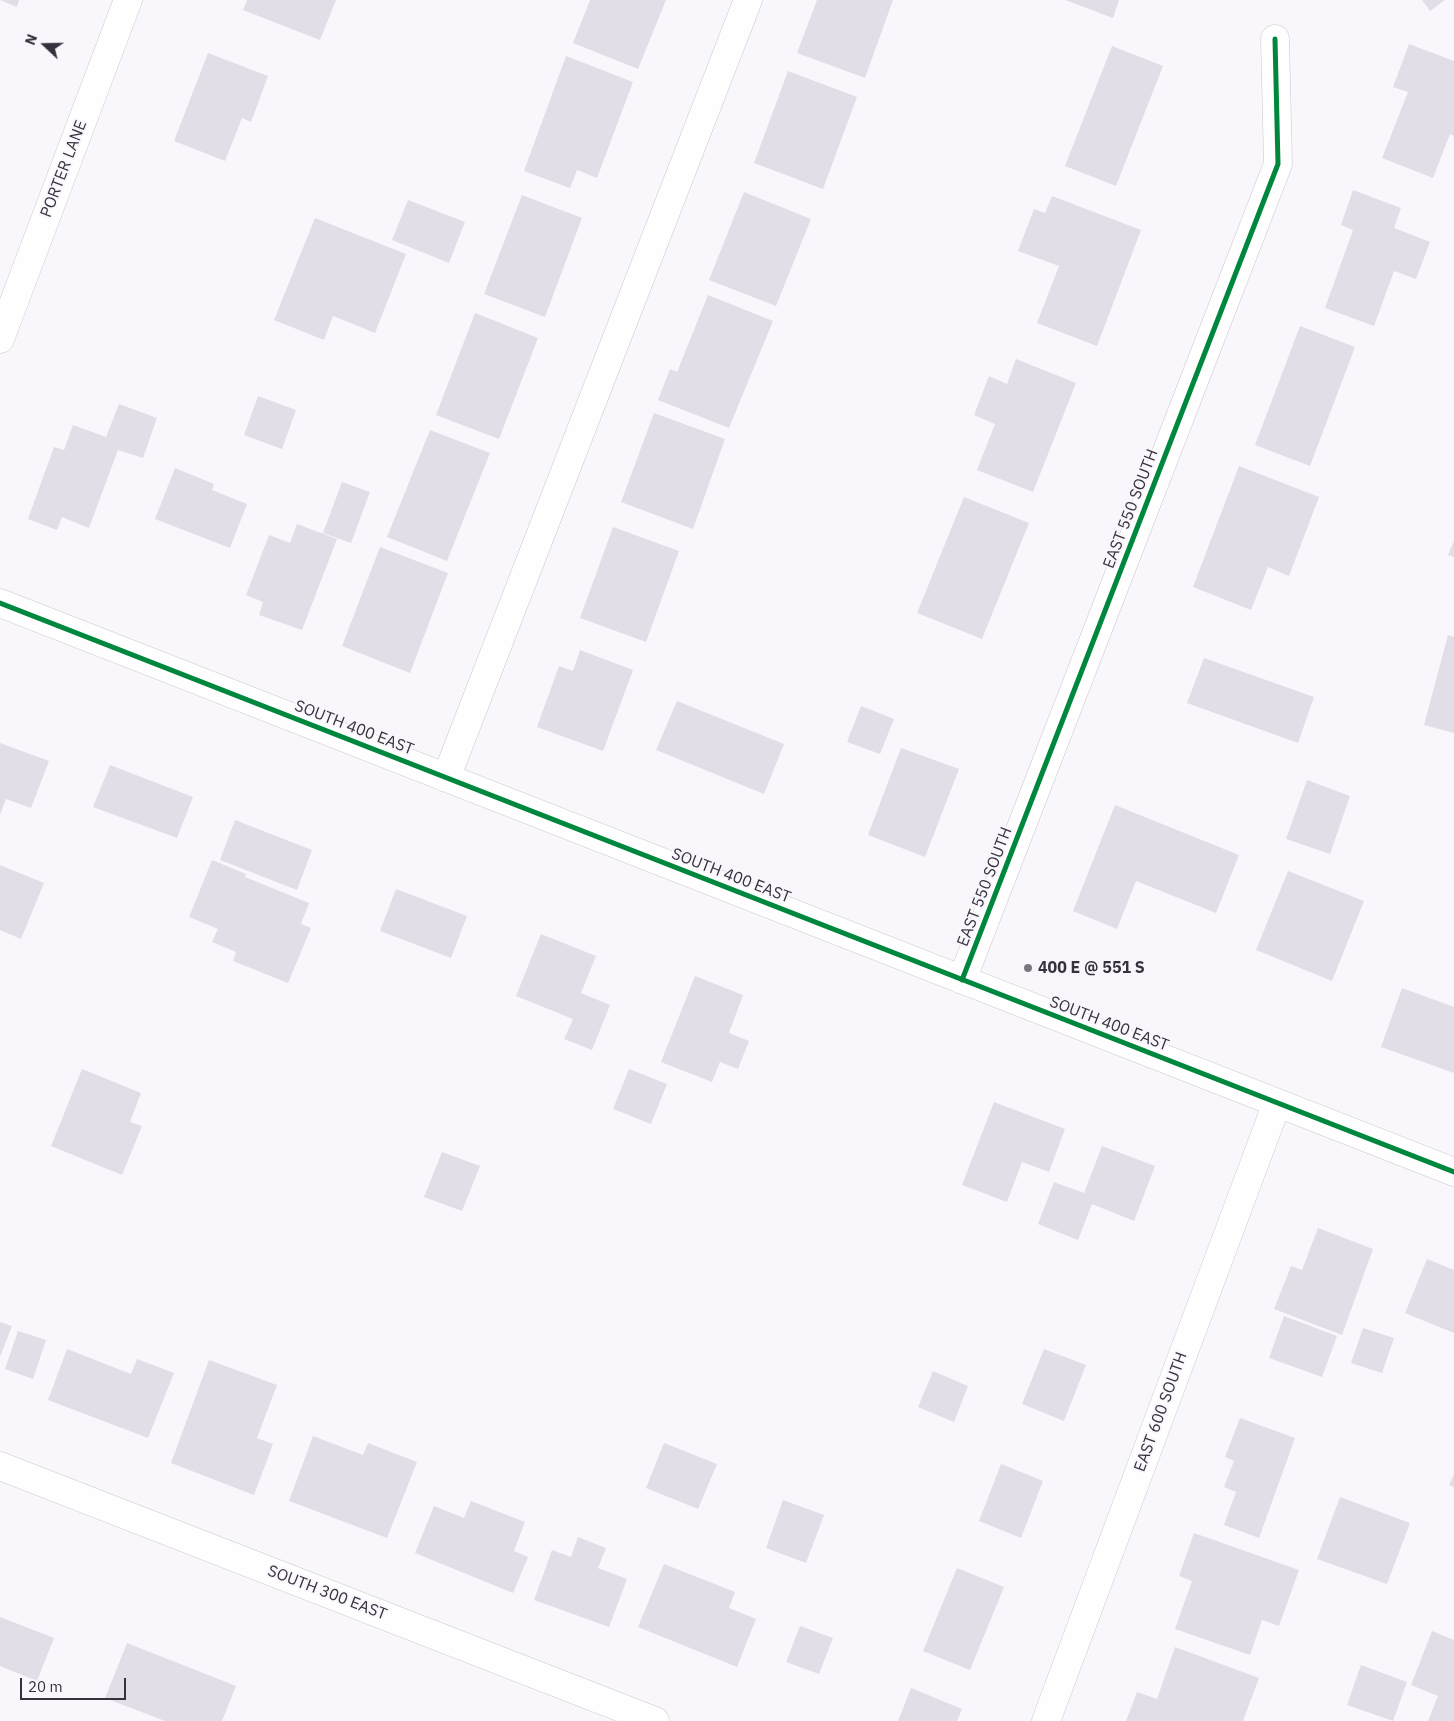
<!DOCTYPE html>
<style>
body{margin:0}
#map{position:relative;width:1454px;height:1721px;overflow:hidden;background:#f9f7fb;font-family:"IBM Plex Sans",sans-serif}
canvas{display:block}
.north{position:absolute;left:20px;top:20px;width:50px;height:50px;-webkit-text-stroke:4px #f9f6fc;paint-order:stroke;rotate:291deg;font-size:14px;font-weight:700;line-height:20px;text-align:center;color:#37313d}
.north::after{content:'';display:block;margin:auto;width:18px;height:22px;background:#37313d;clip-path:polygon(50% 0,100% 100%,50% 72%,0 100%)}
.scale{position:absolute;left:20px;top:1678px;width:106px;height:22px;box-sizing:border-box;border:2px solid #37313d;border-top:0;padding-left:6px;font-size:15px;line-height:18px;white-space:nowrap;color:#37313d;-webkit-text-stroke:4px #f9f6fc;paint-order:stroke}
</style>
<div id="map">
<canvas width="1454" height="1721"></canvas>
<div class="north">N</div>
<div class="scale">20 m</div>
</div>
<script>
const c = document.querySelector('canvas').getContext('2d');
c.lineJoin = 'round';
function fill(path, color) { c.fillStyle = color; c.fill(path, 'evenodd'); }
function strokePath(path, color, width, dash) { c.strokeStyle = color; c.lineWidth = width; c.lineCap = dash ? 'butt' : 'round'; c.setLineDash(dash || []); c.stroke(path); }
function label(font, color, halo, rows, align = 'center') {
  c.font = font + ' "IBM Plex Sans",sans-serif'; c.lineWidth = 4; c.setLineDash([]); c.textBaseline = 'middle'; c.strokeStyle = halo; c.fillStyle = color; for (const [text, x, y, turn = 0] of rows) {
    c.save(); c.translate(x, y); c.rotate((+turn || 0) * Math.PI / 180); c.textAlign = isNaN(turn) ? turn : align; if (halo) c.strokeText(text, 0, 0); c.fillText(text, 0, 0); c.restore();
  }
}
const building = new Path2D(`
 M0 0H19L17 7Z
 M247 0H336L320 40 243 10Z
 M590 0H666L638 69 573 43Z
 M817 0H893L865 78 797 53Z
 M1065 0H1119L1113 18Z
 M1422 0H1445L1430 11Z
 M1409 44 1454 61V136L1450 134 1433 178 1382 158 1408 92 1393 87Z
 M1112 46 1163 66 1116 186 1065 166Z
 M208 53 268 76 251 122 242 118 225 161 174 141Z
 M566 56 633 82 597 178 577 170 570 188 524 171Z
 M788 71 857 97 823 189 754 163Z
 M1353 190 1401 208 1394 228 1430 242 1416 279 1394 271 1374 326 1325 308 1353 230 1341 225Z
 M744 192 811 219 776 306 709 280Z
 M522 195 582 218 545 317 484 294Z
 M1052 196 1141 230 1097 346 1037 323 1059 266 1018 251 1034 209 1045 213Z
 M408 200 465 222 449 263 392 240Z
 M315 218 406 254 375 333 333 316 324 340 274 320Z
 M708 295 773 321 729 428 658 400 670 369 677 372Z
 M475 313 538 338 499 439 436 415Z
 M1300 326 1355 347 1310 466 1255 445Z
 M1016 359 1076 383 1033 492 977 470 995 424 974 415 989 376 1007 384Z
 M258 396 296 410 282 449 244 435Z
 M119 404 157 418 143 458 118 450 89 528 62 517 57 530 28 519 54 447 64 450 73 425 106 437Z
 M654 413 725 439 693 529 621 502Z
 M430 430 490 453 447 561 387 537Z
 M1239 466 1319 497 1289 576 1268 567 1251 610 1193 587Z
 M175 468 214 484 212 490 247 504 230 548 155 519Z
 M342 482 370 492 351 543 323 533Z
 M964 497 1029 523 982 639 917 613Z
 M297 524 337 539 302 630 259 615 263 602 246 595 269 535 290 543Z
 M613 527 679 551 646 642 580 618Z
 M1454 540V557L1448 555Z
 M380 547 448 573 410 673 342 646Z
 M1448 635 1454 637V733L1424 725Z
 M580 650 633 670 603 751 537 727 559 666 573 671Z
 M1204 658 1314 697 1298 743 1187 703Z
 M677 701 784 744 764 794 656 750Z
 M861 706 894 719 880 754 847 742Z
 M0 743 49 761 31 808 6 799 0 815Z
 M901 748 959 769 925 857 868 835Z
 M110 765 193 797 177 838 93 807Z
 M1307 780 1350 796 1330 854 1286 839Z
 M1115 805 1239 855 1216 913 1136 881 1117 929 1073 911Z
 M235 820 312 850 297 890 220 860Z
 M212 860 246 874 245 877 309 903 301 924 311 928 288 983 233 961 236 952 212 942 218 929 189 917Z
 M0 865 44 883 21 939 0 930Z
 M1288 871 1364 901 1332 981 1256 950Z
 M396 889 467 916 451 958 380 931Z
 M541 934 596 956 581 993 610 1005 592 1050 564 1039 573 1019 516 996Z
 M695 976 743 995 729 1033 749 1041 738 1069 720 1062 712 1082 661 1062Z
 M1402 988 1454 1007V1073L1381 1047Z
 M82 1069 141 1093 130 1122 142 1126 122 1175 51 1146Z
 M629 1069 667 1084 651 1124 613 1109Z
 M994 1102 1065 1129 1049 1172 1022 1162 1007 1202 962 1185Z
 M1102 1146 1155 1166 1134 1221 1092 1204 1078 1240 1038 1224 1054 1182 1084 1193Z
 M442 1152 480 1166 462 1211 424 1197Z
 M1318 1228 1373 1249 1342 1335 1274 1309 1291 1266 1302 1270Z
 M1427 1259 1454 1270V1333L1405 1313Z
 M1284 1316 1337 1336 1322 1377 1269 1358Z
 M0 1322 12 1326 0 1357Z
 M1363 1328 1394 1338 1382 1373 1351 1363Z
 M18 1331 46 1340 33 1379 5 1369Z
 M67 1349 131 1374 137 1359 174 1373 148 1438 48 1400Z
 M1044 1349 1086 1365 1064 1421 1022 1404Z
 M209 1360 277 1385 257 1438 273 1444 254 1495 171 1463Z
 M933 1371 968 1386 954 1422 918 1407Z
 M1240 1418 1295 1438 1259 1538 1224 1525 1236 1492 1224 1487 1234 1461 1225 1457Z
 M313 1436 363 1455 368 1443 417 1462 387 1538 289 1501Z
 M664 1443 717 1464 698 1509 646 1488Z
 M1001 1464 1043 1481 1021 1538 979 1521Z
 M1454 1474V1487L1449 1485Z
 M1340 1497 1410 1523 1387 1584 1317 1559Z
 M783 1500 824 1515 806 1563 766 1548Z
 M471 1501 525 1522 514 1551 528 1557 513 1593 415 1553 434 1506 464 1518Z
 M1194 1533 1299 1570 1279 1626 1262 1620 1250 1655 1175 1629 1192 1581 1179 1576Z
 M578 1537 606 1548 598 1568 627 1579 609 1627 534 1600 552 1550 571 1557Z
 M664 1564 735 1592 729 1608 756 1619 737 1667 638 1627Z
 M957 1568 1004 1587 970 1670 923 1651Z
 M0 1617 54 1638 37 1681 0 1666Z
 M800 1626 833 1638 819 1674 786 1662Z
 M1432 1631 1454 1640V1721H1428L1438 1696 1411 1685Z
 M127 1643 236 1686 222 1721H165L105 1698Z
 M1175 1647 1259 1678 1243 1721H1126L1137 1692 1157 1699Z
 M1361 1665 1407 1682 1393 1721 1347 1705Z
 M911 1688 962 1709 957 1721H898Z`);
const minor = new Path2D(`
 M0 339 128 0
 M0 603 1454 1172
 M446 778 748 0
 M962 980 1278 164 1275 39
 M0 1466 655 1721
 M1046 1721 1277 1103`);
const cycleway = new Path2D(`
 M0 603 1454 1172
 M962 980 1278 164 1275 39`);
const markers = [
 [1028,968,5,"#7b7680"]
];
const streetNames = [
 ["PORTER LANE",64,169,-69],
 ["EAST 550 SOUTH",1131,509,-69],
 ["SOUTH 400 EAST",354,728,21],
 ["SOUTH 400 EAST",731,876,21],
 ["EAST 550 SOUTH",985,887,-69],
 ["SOUTH 400 EAST",1109,1024,21],
 ["EAST 600 SOUTH",1161,1412,-70],
 ["SOUTH 300 EAST",327,1593,21]
];
const poiNames = [
 ["400 E @ 551 S",1038,968]
];
fill(building, '#e2dee7');
strokePath(minor, '#cbc7ce', 29);
strokePath(minor, '#fefefe', 28);
strokePath(cycleway, '#00873e', 5);
for (const [x, y, r, color] of markers) { const dot = new Path2D(); dot.arc(x, y, r, 0, 2 * Math.PI); c.fillStyle = color; c.fill(dot); strokePath(dot, '#f9f6fc', 2); }
label('16px', '#37313d', '#f9f6fc', streetNames);
label('bold 16px', '#37313d', '#f9f6fc', poiNames, 'left');
</script>
